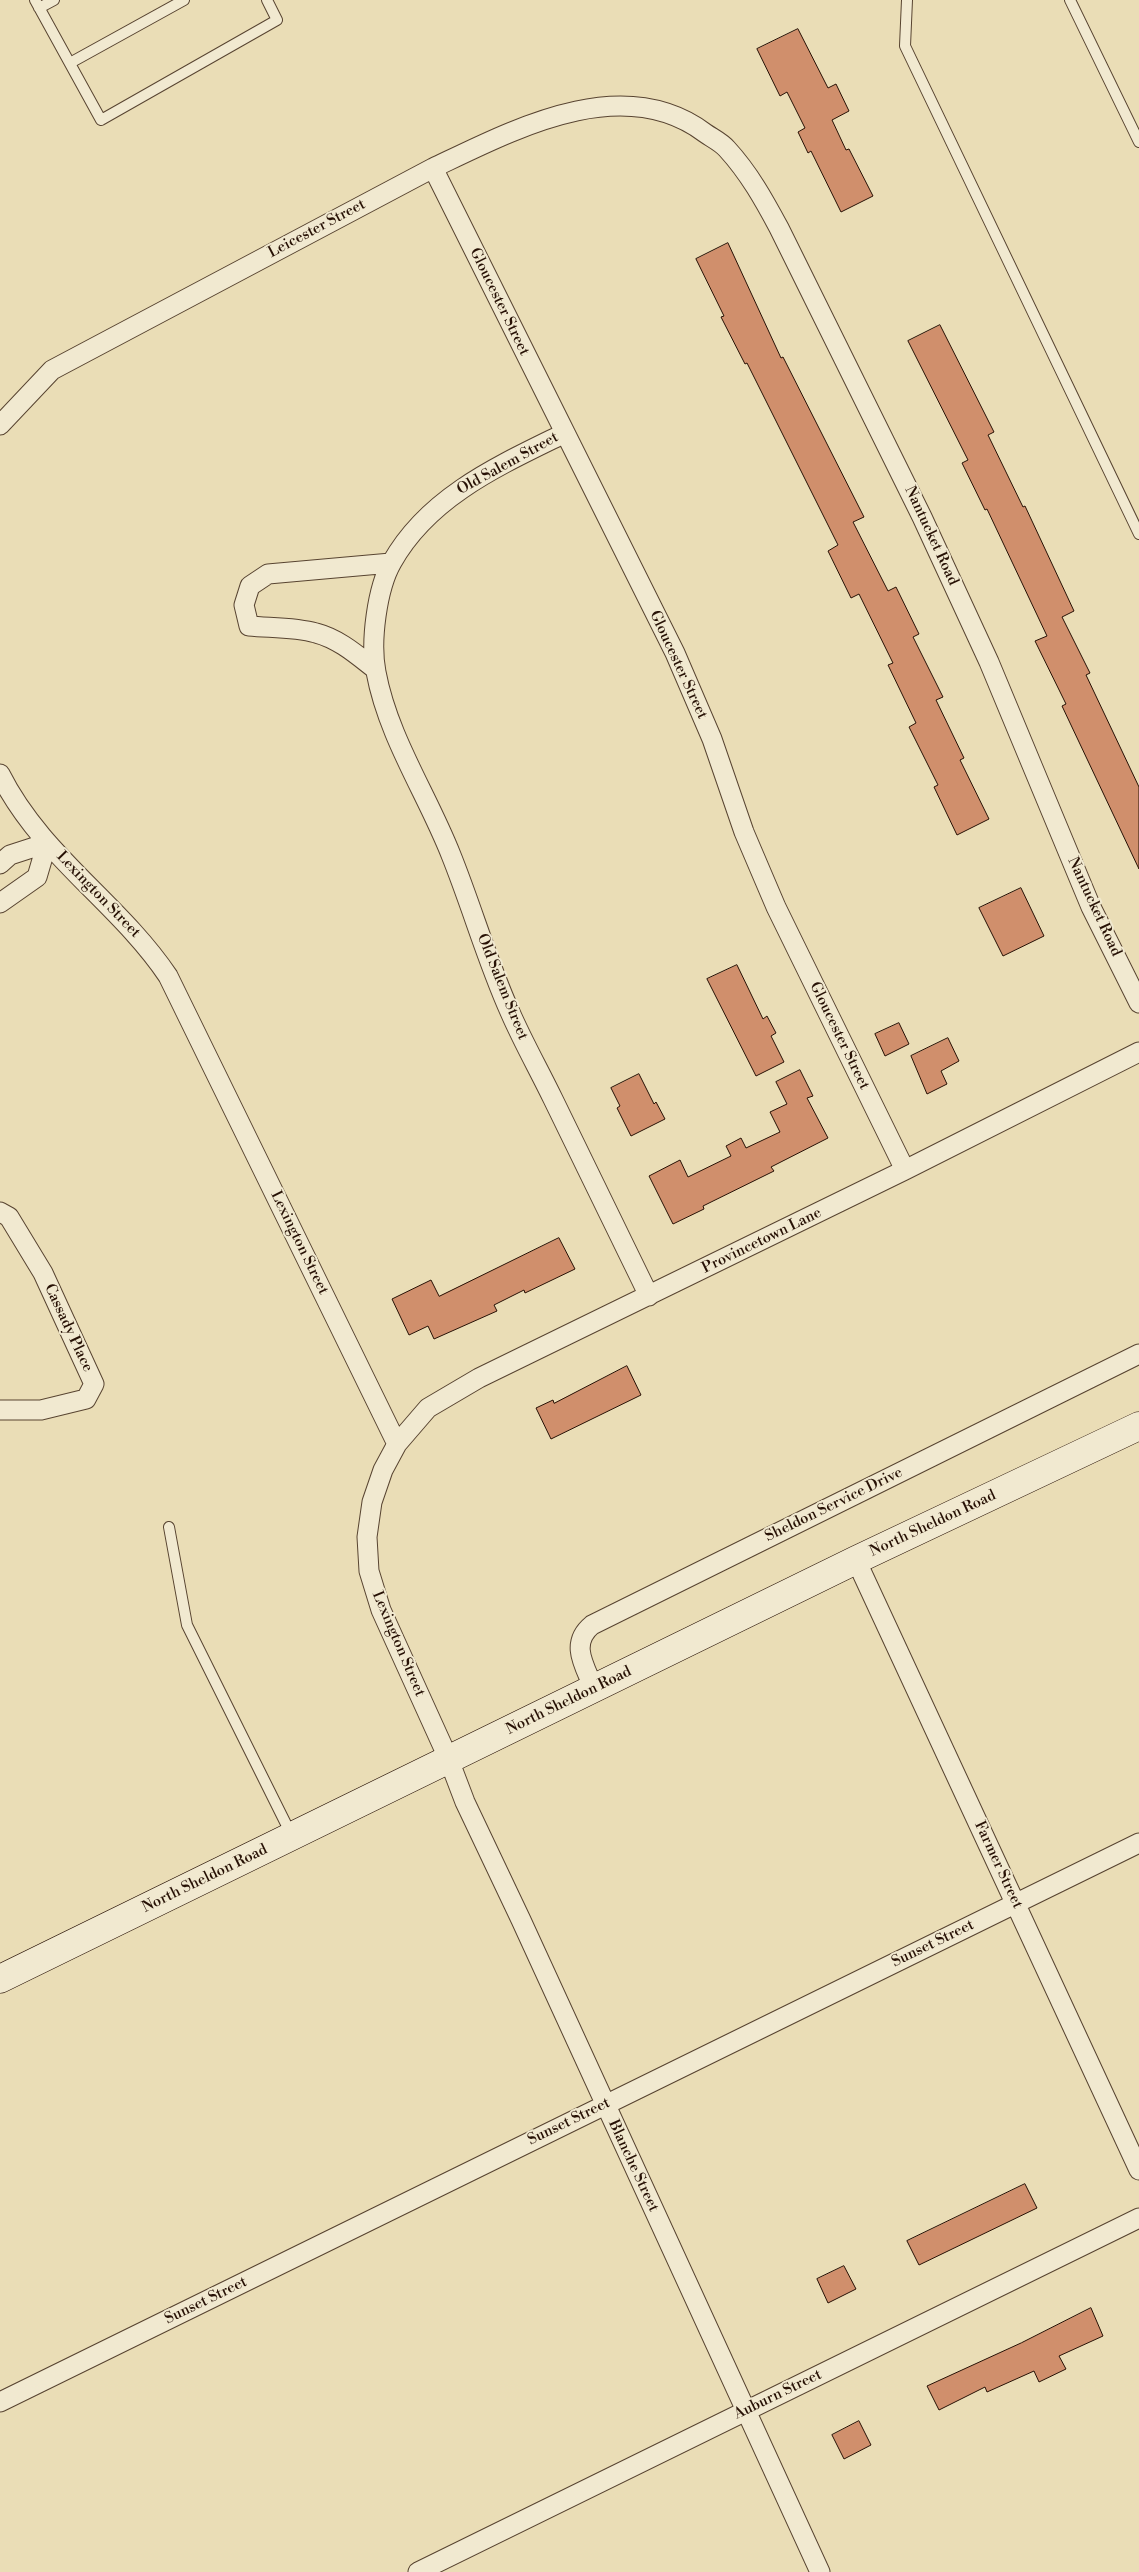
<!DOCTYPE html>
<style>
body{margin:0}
canvas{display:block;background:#eaddb6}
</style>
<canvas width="1139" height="2572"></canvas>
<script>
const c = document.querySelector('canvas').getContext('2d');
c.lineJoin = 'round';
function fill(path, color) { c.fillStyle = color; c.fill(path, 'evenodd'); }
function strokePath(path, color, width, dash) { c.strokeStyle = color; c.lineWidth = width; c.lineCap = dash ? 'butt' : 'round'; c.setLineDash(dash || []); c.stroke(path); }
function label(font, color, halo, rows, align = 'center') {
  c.font = font + ' "Libre Bodoni",serif'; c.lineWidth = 4; c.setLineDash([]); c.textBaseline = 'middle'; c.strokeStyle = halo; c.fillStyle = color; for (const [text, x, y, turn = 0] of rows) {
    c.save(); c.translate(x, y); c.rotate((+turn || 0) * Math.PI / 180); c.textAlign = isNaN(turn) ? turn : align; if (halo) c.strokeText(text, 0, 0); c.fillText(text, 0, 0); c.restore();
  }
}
const building = new Path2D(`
 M798 29 828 88 836 84 849 111 832 120 846 150 849 149 873 196 841 212 811 151 808 153 798 132 805 128 787 92 780 96 757 49Z
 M728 243 781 358 783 357 864 517 853 522 888 591 896 587 919 634 913 637 943 697 936 700 964 758 960 760 989 819 957 835 934 787 938 785 909 727 916 723 888 665 893 663 859 594 851 598 828 551 838 545 747 363 745 364 721 317 724 316 696 259Z
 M940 325 994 432 988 435 1023 507 1025 506 1074 611 1062 617 1090 673 1086 675 1139 787V869L1062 706 1066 704 1035 641 1047 636 987 509 985 510 962 463 968 460 908 341Z
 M1021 888 1044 936 1003 956 979 908Z
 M737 965 763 1019 767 1016 776 1033 771 1036 784 1062 756 1076 707 979Z
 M899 1023 909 1044 885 1056 875 1034Z
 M948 1038 959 1061 941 1071 947 1084 927 1094 911 1056Z
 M800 1070 813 1096 807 1098 828 1138 771 1167 774 1171 703 1206 704 1209 673 1224 649 1176 680 1160 688 1177 731 1156 726 1146 741 1138 746 1148 780 1132 770 1112 787 1104 776 1082Z
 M639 1074 654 1104 656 1102 665 1119 631 1136 617 1108 620 1106 611 1088Z
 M559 1238 575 1269 525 1293 524 1290 494 1305 497 1311 434 1339 428 1326 409 1335 392 1299 431 1280 439 1296Z
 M627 1366 641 1395 551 1439 536 1408 553 1400 554 1403Z
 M1025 2184 1037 2208 919 2265 907 2241Z
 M844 2266 856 2289 828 2303 817 2279Z
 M1091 2308 1103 2336 1059 2356 1066 2369 1039 2382 1034 2371 987 2392 985 2387 939 2410 927 2386 1021 2343Z
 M859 2421 871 2445 844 2459 832 2435Z`);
const service = new Path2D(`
 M35 0 101 120 277 20 267 0
 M907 0 905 46 1139 534
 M1070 0 1139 142
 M39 8 54 0
 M70 63 184 0
 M169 1527 187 1625 292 1836`);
const minor = new Path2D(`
 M433 168 675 653 712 739 744 832 776 907 905 1170
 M0 425 52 370 433 168C513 130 622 71 705 133 712 138 721 142 727 149 749 173 764 200 779 228L922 517 989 662 1091 907 1139 1003
 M565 433C500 465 429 496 392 562 377 588 370 642 376 672 388 737 427 794 451 855 472 907 487 961 510 1012 523 1042 539 1070 553 1099 585 1165 617 1230 649 1296
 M375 669C357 655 339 639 316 633 295 627 271 628 249 626L244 605 250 586 268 574 391 563
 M0 774C41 856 118 902 168 976L397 1444 383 1470 372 1502 367 1537 369 1571 381 1610 449 1760 465 1802 521 1920 820 2572
 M0 864 10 855 47 843
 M0 903 37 877 47 843
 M0 1212 9 1217 43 1273 94 1384 86 1399 41 1410H0
 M397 1444 428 1408 479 1378 905 1170 1139 1052
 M856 1560 1139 2170
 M594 1689C585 1666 569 1644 592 1625L1139 1354
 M0 2402 1139 1843
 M418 2572 1139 2218`);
const secondary = new Path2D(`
 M0 1979 856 1560 1139 1426`);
const streetNames = [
 ["Leicester Street",317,229,-28],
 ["Gloucester Street",499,302,64],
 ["Old Salem Street",508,464,-29],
 ["Nantucket Road",931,536,65],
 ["Gloucester Street",678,665,65],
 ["Lexington Street",98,895,46],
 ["Nantucket Road",1094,907,65],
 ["Old Salem Street",502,987,68],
 ["Gloucester Street",839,1036,64],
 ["Provincetown Lane",762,1241,-26],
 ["Lexington Street",299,1243,64],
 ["Cassady Place",68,1328,65],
 ["Sheldon Service Drive",834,1505,-26],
 ["North Sheldon Road",933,1524,-25],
 ["Lexington Street",398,1644,67],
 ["North Sheldon Road",569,1701,-26],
 ["Farmer Street",998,1865,65],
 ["North Sheldon Road",205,1879,-26],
 ["Sunset Street",933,1944,-26],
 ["Sunset Street",569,2122,-26],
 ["Blanche Street",633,2166,65],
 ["Sunset Street",206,2301,-26],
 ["Auburn Street",778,2395,-26]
];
fill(building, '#d08f6c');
strokePath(building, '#271105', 1);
strokePath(service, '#584431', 12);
strokePath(minor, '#584431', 21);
strokePath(secondary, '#271105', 29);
strokePath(service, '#f1e9d0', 10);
strokePath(minor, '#f1e9d0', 19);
strokePath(secondary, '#f1e9d0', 28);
label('15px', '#271105', '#f1e9d0', streetNames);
</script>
